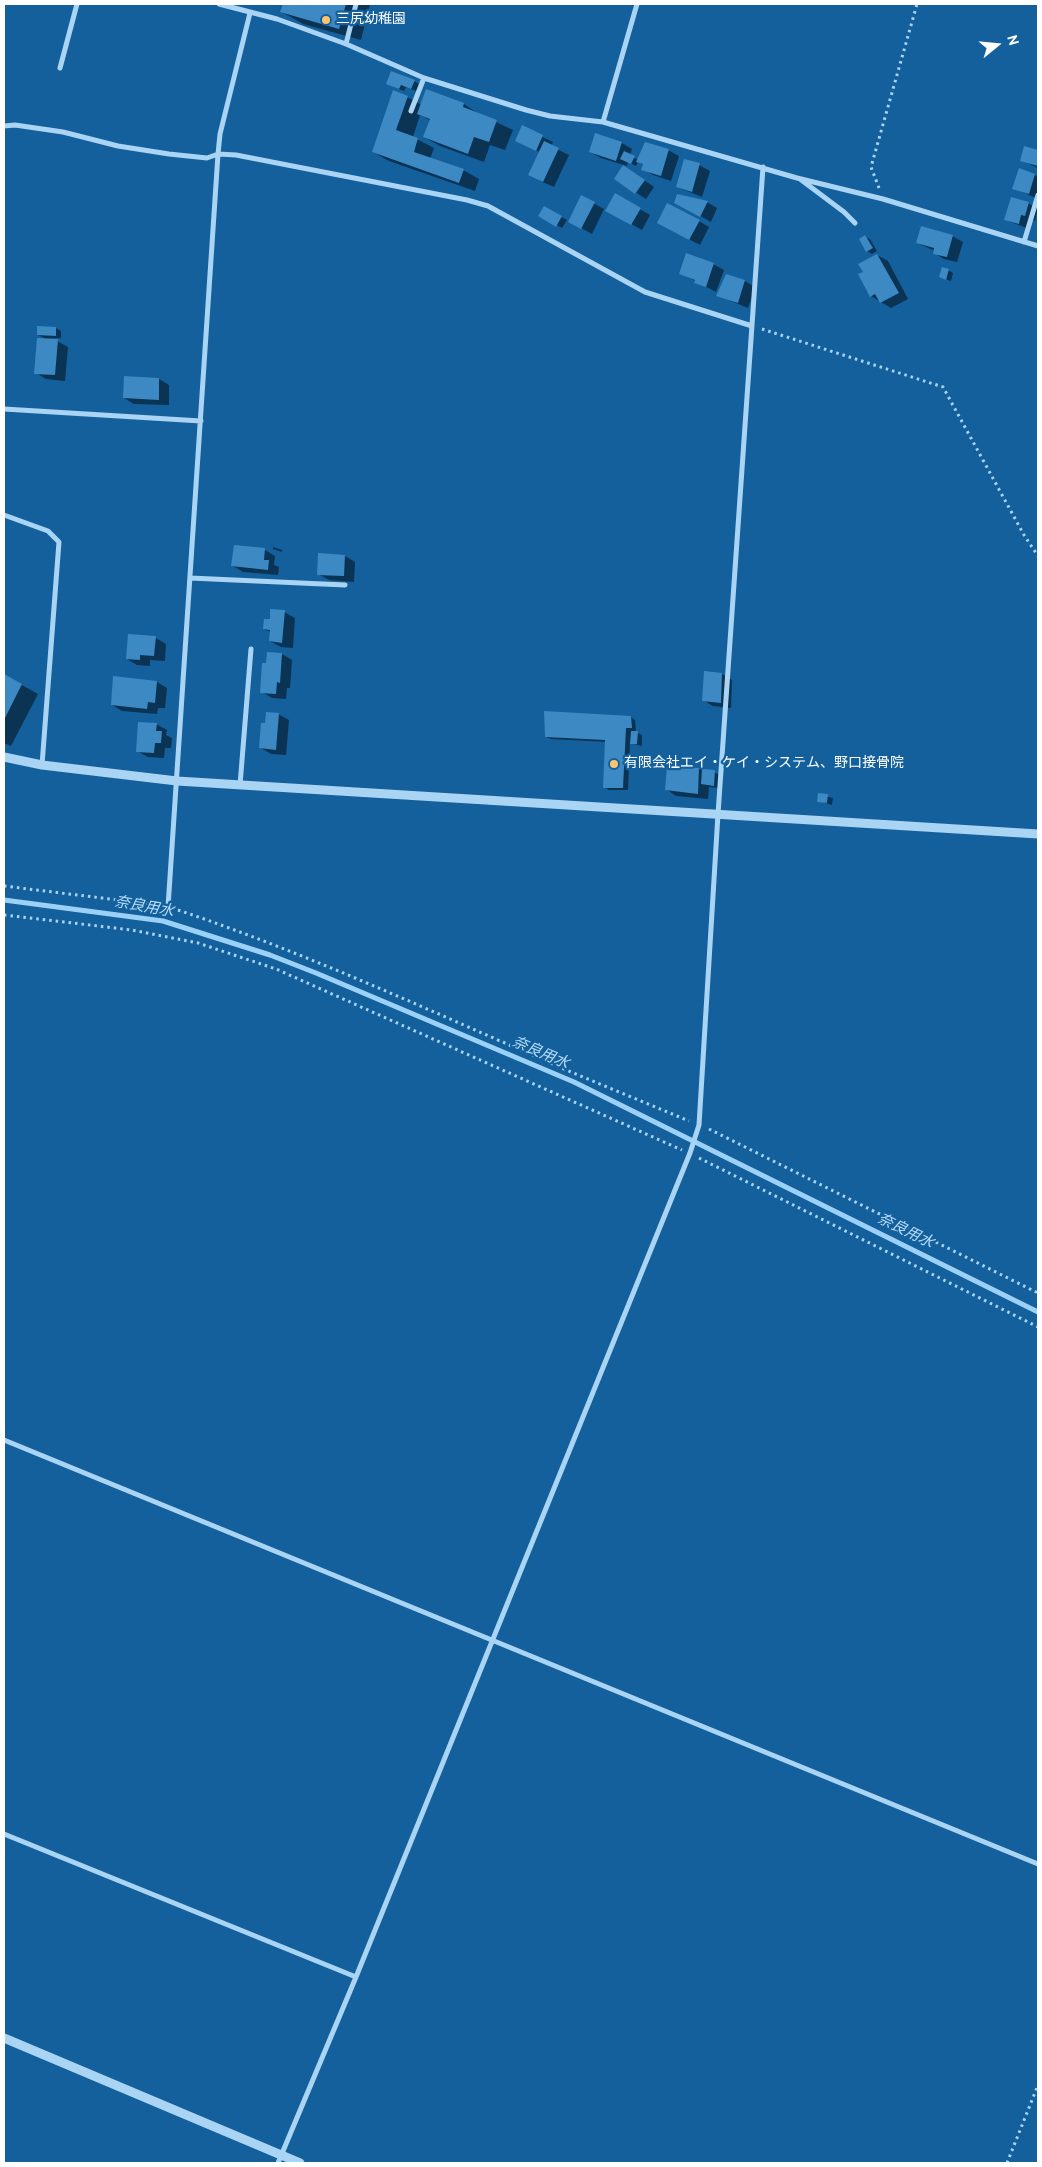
<!DOCTYPE html>
<meta charset="utf-8">
<style>
body{margin:0}
#map{position:relative;width:1042px;height:2167px;overflow:hidden;background:#13609d;font-family:Overpass,sans-serif}
canvas{display:block}
.frame{position:absolute;inset:0;border:5px solid #fff;pointer-events:none}
.north{position:absolute;left:972px;top:20px;width:50px;height:50px;-webkit-text-stroke:4px #13609d;paint-order:stroke;rotate:73deg;font-size:14px;font-weight:700;line-height:20px;text-align:center;color:#fff}
.north::after{content:'';display:block;margin:auto;width:18px;height:22px;background:#fff;clip-path:polygon(50% 0,100% 100%,50% 72%,0 100%)}
</style>
<div id="map">
<canvas width="1042" height="2167"></canvas>
<div class="frame"></div>
<div class="north">N</div>
</div>
<script>
const c = document.querySelector('canvas').getContext('2d');
c.lineJoin = 'round';
function fill(path, color) { c.fillStyle = color; c.fill(path, 'evenodd'); }
function strokePath(path, color, width, dash) { c.strokeStyle = color; c.lineWidth = width; c.lineCap = dash ? 'butt' : 'round'; c.setLineDash(dash || []); c.stroke(path); }
function label(font, color, halo, rows, align = 'center') {
  c.font = font + ' Overpass,"Noto Sans JP",sans-serif'; c.lineWidth = 4.5; c.setLineDash([]); c.textBaseline = 'middle'; c.strokeStyle = halo; c.fillStyle = color; for (const [text, x, y, turn = 0] of rows) {
    c.save(); c.translate(x, y); c.rotate((+turn || 0) * Math.PI / 180); c.textAlign = isNaN(turn) ? turn : align; if (halo) c.strokeText(text, 0, 0); c.fillText(text, 0, 0); c.restore();
  }
}
const shadow = new Path2D(`
 M284 4H370L361 40 303 24 282 12Z
 M414 81 419 84 416 91 406 87 404 91 392 86Z
 M407 97 422 105 464 104 479 114 513 130 505 150 490 145 484 162 440 146 424 137 430 120 420 115 413 137 434 148 430 159 463 170 479 179 475 191 389 161 373 152Z
 M522 127 553 142 551 146 569 155 554 187 540 181V152L526 146Z
 M622 143 632 149 630 155 638 160 668 150 679 156 671 181 653 175 643 169 644 165 638 162 636 166 628 162 627 166 601 158 590 152Z
 M1025 148 1038 152V168L1021 160Z
 M699 165 710 171 702 197 677 187Z
 M634 173 654 187 646 199 615 179Z
 M1035 175 1038 177V199L1014 188Z
 M615 195 650 215 642 230 606 210Z
 M582 197 604 209 592 234 569 221Z
 M707 202 717 208 711 222 686 208Z
 M1028 203 1038 209 1035 221 1032 220 1029 229 1006 220Z
 M544 208 567 220 562 228 540 216Z
 M699 221 709 227 700 245 669 229Z
 M952 236 963 242 957 262 944 259 934 253 935 251 917 243Z
 M865 237 870 239 877 251 872 254 867 251Z
 M877 255 888 261 908 299 891 308 871 296 864 272Z
 M713 264 724 270 716 292 680 273Z
 M948 270 953 273 951 281 945 279Z
 M745 281 755 287 748 308 717 295Z
 M38 327 56 328 61 331V338L46 339 38 335Z
 M57 341 68 347 65 381 46 379 36 373Z
 M159 379 169 385V405L134 404 124 398Z
 M273 547 282 550V552L273 549Z
 M265 550 275 556 274 565 279 567 278 575 243 572 233 566Z
 M320 554 345 556 355 562 354 582 329 580 318 574Z
 M284 612 295 618 293 648 281 647 270 641 271 632 264 629 271 621Z
 M156 638 166 644 165 661 150 660V666L137 665 127 659Z
 M282 654 292 660 290 688H287L286 699 272 698 262 692 267 664Z
 M722 674 732 680 731 708 713 706 703 700Z
 M4 675 38 694 11 746 4 743Z
 M157 682 167 688 165 708H158L157 714 122 711 112 705Z
 M278 714 289 720 286 755 271 754 261 748Z
 M631 717 635 720 636 732 642 735V746L630 743 628 790H609L604 787 607 742 551 739 546 737Z
 M156 724 167 730 166 735 172 738 171 748H165L164 758 148 757 137 751Z
 M699 769 719 774V788L709 787 708 799 676 796 666 789Z
 M819 795 833 798 832 805 819 801Z`);
const stream = new Path2D(`
 M4 900 163 921 270 955 316 973 574 1082 1038 1312`);
const building = new Path2D(`
 M283 4H346L339 29 280 12Z
 M391 71 415 80 411 89 401 85 399 89 386 84Z
 M426 89 464 103 463 107 497 120 489 142 474 137 468 154 423 137 430 119 417 114Z
 M393 90 408 96 396 130 418 138 414 152 464 169 459 183 372 152Z
 M522 125 543 135 536 151 515 141Z
 M595 133 622 142 616 161 589 152Z
 M544 141 559 148 543 182 528 175Z
 M645 142 669 149 661 176 641 170 643 164 636 162Z
 M1024 146 1038 150V166L1020 161Z
 M624 151 635 156 631 164 620 159Z
 M684 159 700 163 692 192 676 187Z
 M623 165 645 180 635 194 614 179Z
 M1019 168 1035 174 1029 194 1012 189Z
 M615 193 641 208 631 225 605 211Z
 M677 194 708 201 700 217 674 203Z
 M581 195 595 202 581 229 568 222Z
 M1011 197 1029 202 1025 216 1021 215 1019 224 1004 220Z
 M667 203 700 220 689 240 657 223Z
 M544 206 562 216 556 227 538 216Z
 M921 226 953 235 947 257 933 254 934 248 916 243Z
 M865 235 873 248 866 252 859 239Z
 M686 253 714 263 706 287 694 283 695 280 679 274Z
 M877 254 899 293 880 303 875 294 870 297 858 274 863 272 858 264Z
 M942 267 949 269 946 280 939 277Z
 M726 274 745 280 738 303 716 296Z
 M37 326 56 327V336L37 335Z
 M37 338 58 339 55 375 34 374Z
 M124 376 159 378V400L123 398Z
 M234 545 265 548 264 560H269L268 570 231 566Z
 M318 553 345 555 344 576 317 575Z
 M270 609 285 610 282 643 269 641 270 630 263 629 264 619H270Z
 M128 634 156 636 154 656 140 655V660L126 659Z
 M267 652 282 653 280 683 277 682 276 694 260 693 262 663H266Z
 M704 671 722 673 721 703 702 701Z
 M4 674 22 684 4 720Z
 M113 676 157 681 155 703 148 702 147 709 111 705Z
 M544 711 631 716 632 728H626L623 788H603L605 740 545 737Z
 M266 712 279 713 276 750 259 748 261 723H265Z
 M138 722 157 723 156 731H162L161 743H155L154 753 136 752Z
 M631 731H638L637 744H630Z
 M667 766 699 768 698 794 665 790Z
 M702 769 715 770 714 786 701 784Z
 M818 793 828 794 827 803 817 802Z`);
const path = new Path2D(`
 M879 188 871 167 917 4
 M762 329 943 387 1024 535 1038 556
 M4 886 159 905
 M178 910C303 952 424 1008 546 1061 593 1082 642 1101 689 1121
 M4 915 132 930 198 943 276 969 682 1150
 M709 1129 1038 1293
 M699 1158 1038 1327
 M1007 2163 1038 2085`);
const minor = new Path2D(`
 M219 4 277 19 346 44 424 78 526 110 550 116 603 122 797 178 883 199 1038 246
 M346 44 356 4
 M60 68 77 4
 M411 111 424 78
 M603 122 637 4
 M4 126 15 125 63 132 118 146 169 154 207 158 218 154 236 155 467 200 488 206 645 292 752 326
 M800 179 844 212 855 223
 M1024 242 1038 195
 M4 409 201 421
 M4 515 48 531 59 542 42 765
 M190 578 345 585
 M240 785 251 649
 M168 907 218 154 220 134 250 13
 M4 1440 1038 1864
 M4 1834 356 1977
 M278 2163 356 1977 690 1153 699 1125 718 814 763 167`);
const tertiary = new Path2D(`
 M4 757 42 765 177 781 1038 834
 M4 2038 300 2163`);
const markers = [
 [326,20,5,"#ffc36c"],
 [614,764,5,"#ffc36c"]
];
const poiNames = [
 ["三尻幼稚園",336,20],
 ["有限会社エイ・ケイ・システム、野口接骨院",624,764]
];
const waterNames = [
 ["奈良用水",144,908,10],
 ["奈良用水",540,1054,23],
 ["奈良用水",905,1232,26]
];
fill(shadow, '#0007');
strokePath(stream, '#9cd1f7', 5);
fill(building, '#3c89c4');
strokePath(path, '#aad4f4', 3, [2.5, 4]);
strokePath(minor, '#aad4f4', 5);
strokePath(tertiary, '#aad4f4', 9);
for (const [x, y, r, color] of markers) { const dot = new Path2D(); dot.arc(x, y, r, 0, 2 * Math.PI); c.fillStyle = color; c.fill(dot); strokePath(dot, '#13609d', 2); }
label('14px', '#fff', '#13609d', poiNames, 'left');
label('italic 15px', '#b6ddfa', '#13609d', waterNames);
</script>
